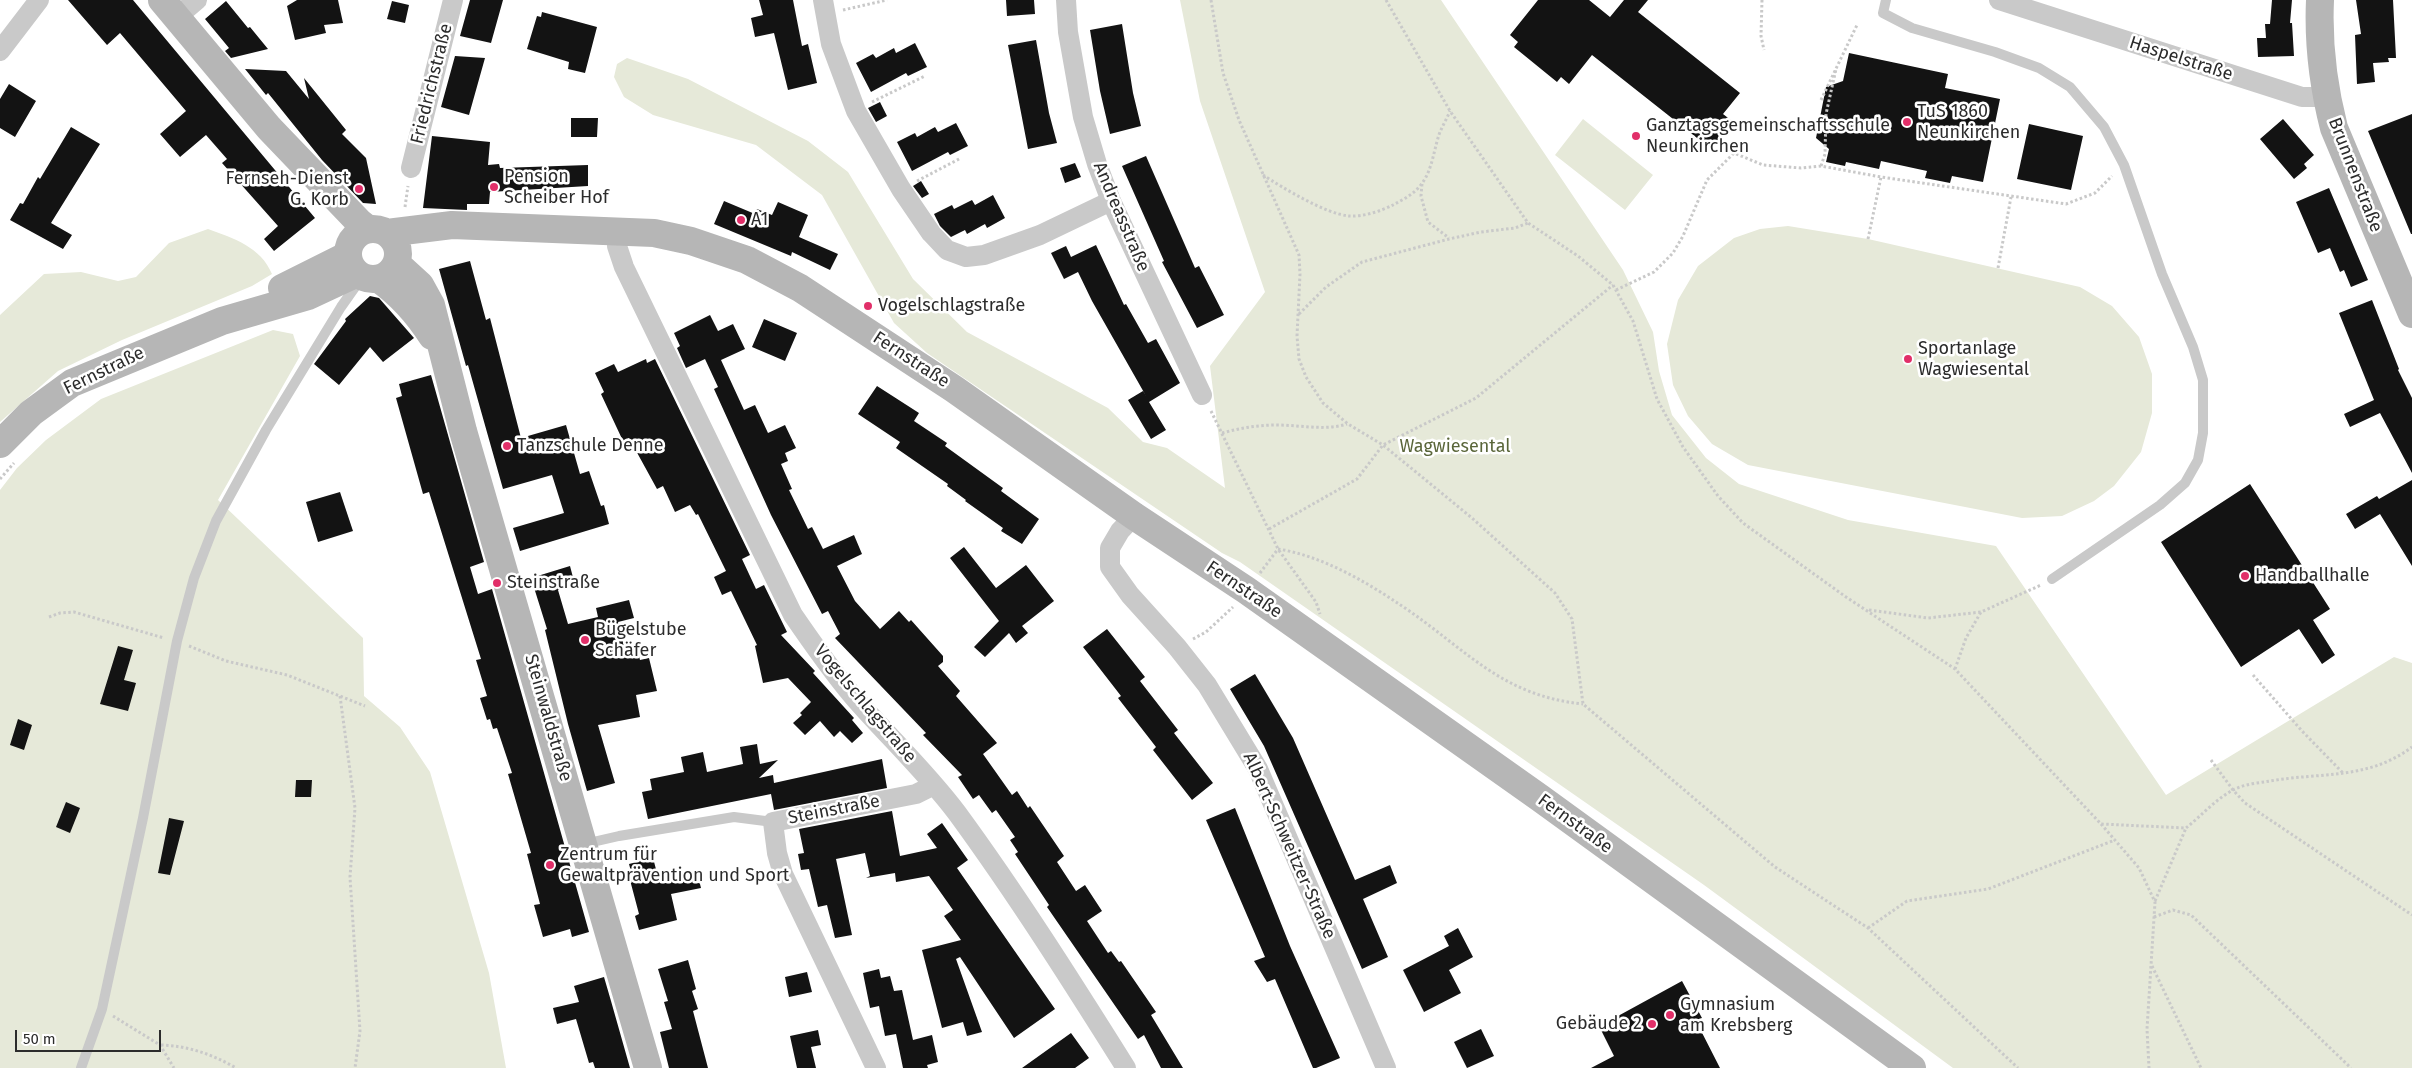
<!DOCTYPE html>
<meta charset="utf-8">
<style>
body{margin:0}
#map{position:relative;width:2412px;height:1068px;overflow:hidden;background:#fff;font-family:"Fira Sans",sans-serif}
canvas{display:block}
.scale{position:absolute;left:15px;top:1030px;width:146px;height:22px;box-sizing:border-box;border:2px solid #2c2c2c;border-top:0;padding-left:6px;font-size:15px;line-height:18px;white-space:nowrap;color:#2c2c2c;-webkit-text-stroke:4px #fff;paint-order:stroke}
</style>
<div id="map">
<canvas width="2412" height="1068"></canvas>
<div class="scale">50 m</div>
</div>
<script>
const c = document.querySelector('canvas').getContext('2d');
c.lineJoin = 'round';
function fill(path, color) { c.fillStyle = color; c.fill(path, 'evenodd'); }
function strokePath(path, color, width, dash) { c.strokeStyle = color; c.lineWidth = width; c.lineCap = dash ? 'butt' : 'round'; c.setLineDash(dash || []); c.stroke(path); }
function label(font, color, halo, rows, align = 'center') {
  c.font = font + ' "Fira Sans",sans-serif'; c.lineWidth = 5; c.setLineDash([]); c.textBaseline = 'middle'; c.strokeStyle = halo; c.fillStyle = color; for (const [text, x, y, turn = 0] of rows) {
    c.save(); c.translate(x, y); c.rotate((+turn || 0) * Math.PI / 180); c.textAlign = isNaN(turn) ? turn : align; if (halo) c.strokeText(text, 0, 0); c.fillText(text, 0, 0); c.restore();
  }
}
const green = new Path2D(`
 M1180 0H1441L1623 270 1653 332 1659 371 1672 415 1706 458 1739 484 1848 520 1996 546 2166 795 2394 657 2412 663V1068H1953L1704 885 1240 562 1222 553 927 353 894 323 822 195 756 145 653 115 624 97 614 77 617 64 627 58 688 79 808 141 848 172 913 279 967 332 1108 408 1143 442 1167 448 1225 488 1210 366 1265 292 1200 101Z
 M1583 119 1653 175 1625 210 1555 155Z
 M1788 226 1868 239 2080 287 2112 306 2139 337 2152 374V413L2141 452 2114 486 2094 501 2062 516 2022 518 1748 465 1712 444 1688 416 1673 385 1667 344 1678 300 1698 266 1734 238 1760 229Z
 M208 229C233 238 261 247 272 274L252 286 122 340 58 371 0 422V315L44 274 81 272 118 281 136 277 169 243Z
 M273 330 293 334 300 356 218 500 363 638 364 696 400 727 430 772 489 973 506 1068H0V490L17 468 46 440 101 399Z`);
const building = new Path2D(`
 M68 0H133L315 218 274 251 264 239 278 226 222 163 227 159 206 135 180 157 160 134 186 111 120 33 107 45Z
 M297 0H338L343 23 324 25 326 33 295 40 287 6Z
 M470 0H503L491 43 460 36Z
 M759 0H793L802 46 808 44 817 83 788 90 774 33 755 37 751 18 763 15Z
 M1006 0H1034L1035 14 1007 16Z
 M1538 0H1589L1610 17 1624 0H1648L1638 12 1740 93 1723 114 1732 121 1711 149 1592 55 1569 84 1561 77 1557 82 1514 47 1518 42 1510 35Z
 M2272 0H2292L2290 23H2292L2294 56 2258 57 2257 38H2266L2265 24H2270Z
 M2356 0H2393L2396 58H2388L2389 62 2373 63 2375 82 2357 84 2355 35 2361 34Z
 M226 1 248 28 250 27 268 49 231 58 225 51 229 48 205 19Z
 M392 1 409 5 405 23 387 19Z
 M542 12 597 27 585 73 568 69 569 62 527 49 537 16 541 17Z
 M1122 24 1133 93 1141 126 1110 134 1100 91 1090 30Z
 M1036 40 1049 113 1057 143 1028 149 1008 45Z
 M915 43 927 67 908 76 906 73 871 92 856 63 873 54 876 58 894 48 896 53Z
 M1849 53 1948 74 1945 88 2000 99 1983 182 1952 176 1950 183 1925 178 1927 171 1881 161 1879 169 1846 162 1845 166 1826 162 1829 149 1816 138 1826 87 1843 81Z
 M455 56 485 58 469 115 441 107Z
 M245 69 286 71 309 99 304 78 346 130 342 134 366 158 376 204 363 203 322 160 268 93 266 95Z
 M9 84 36 101 15 137 0 128V99Z
 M880 102 887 116 876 122 868 108Z
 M2412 114V234H2411L2368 131Z
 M571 118H598L597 137H571Z
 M2283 119 2314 155 2304 164 2307 168 2294 179 2260 139Z
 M956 123 968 146 950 155 948 152 912 171 897 142 915 133 917 137 935 127 938 132Z
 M2029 124 2083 136 2071 190 2017 179Z
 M71 127 100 144 51 223 72 235 63 249 10 220 20 203 23 204 38 177 40 179Z
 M432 136 490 142 488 165 499 164 500 168 588 165V186L490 192 489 204H467V210L423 208Z
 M1146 156 1195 268 1199 266 1224 315 1197 328 1162 262 1164 261 1122 166Z
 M1075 163 1081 177 1065 183 1060 168Z
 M921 181 929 194 922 198 913 186Z
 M2329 188 2368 280 2351 287 2344 270 2340 272 2330 248 2318 253 2296 202Z
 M993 195 1005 218 987 228 985 224 967 234 965 230 951 237 940 226 934 214 952 205 954 209 972 200 975 205Z
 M724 201 755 214 757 209 772 215 778 202 808 215 799 237 838 254 830 270 792 252 791 256 714 224Z
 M1096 245 1124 305 1126 304 1148 343 1156 339 1180 383 1149 402 1166 430 1151 439 1128 400 1143 391 1146 396 1092 301 1078 272 1064 279 1051 253 1066 246 1071 257Z
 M470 261 486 320 490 318 521 438 566 425 580 474 589 471 601 506 604 505 609 524 520 551 513 528 564 513 552 475 503 489 468 365 466 366 439 269Z
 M370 296 379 298 414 338 383 362 370 347 339 385 314 364 346 321 345 319Z
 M2372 300 2399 369 2398 370 2412 398V473L2380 413 2350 427 2344 414 2374 400 2339 313Z
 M710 315 718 331 733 324 745 349 721 360 744 410 755 405 768 433 785 425 796 448 785 453 788 461 781 464 792 489 789 490 808 529 812 527 823 549 854 535 862 554 837 566 855 601 880 629 899 611 909 622 911 620 943 656V662L938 666 960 691 956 696 997 743 983 754 1012 795 1017 791 1028 808 1030 806 1064 856 1057 862 1076 891 1085 885 1102 911 1087 921 1108 953 1111 951 1119 962 1121 961 1156 1012 1151 1015 1183 1068H1161L1144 1035 1138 1039 1047 907 1049 905 1015 854 1018 852 1010 840 1015 837 996 810 992 813 979 795 973 799 958 777 962 775 923 735 926 733 835 638 840 634 828 611 822 614 771 515 714 389 718 387 705 359 686 368 677 348 680 346 674 333Z
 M764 319 797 333 785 361 752 347Z
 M646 359 647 363 655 359 750 555 742 559 756 589 764 585 787 632 781 635 815 671 813 673 854 718 852 720 863 733 852 743 840 731 834 737 820 721 805 735 793 723 802 715 800 713 811 702 788 678 763 683 755 646 757 645 731 591 722 595 714 577 726 571 698 514 696 515 690 505 675 512 663 486 657 489 629 438 623 441 601 394 604 392 595 373 614 364 618 372Z
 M431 375 484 562 470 567 478 594 492 589 589 932 572 937 570 929 543 937 534 905 540 904 527 854 531 853 508 774 512 773 497 728 493 729 490 719 487 720 480 698 487 696 476 660 481 659 429 492 423 494 396 398 402 396 399 384Z
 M877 386 919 413 914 421 947 443 945 446 1003 488 1001 491 1039 519 1022 544 1001 531 1003 528 965 501 966 500 947 486 948 484 896 448 900 442 858 414Z
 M2412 480V566L2380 514 2355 529 2346 514 2377 496 2379 499Z
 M2250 484 2330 609 2313 620 2335 655 2322 664 2299 629 2241 667 2161 542Z
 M340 492 353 531 318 542 306 502Z
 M964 547 996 588 1026 565 1054 601 1022 626 1028 633 1016 643 1009 633 985 657 974 647 999 621 950 558Z
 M570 566 575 585 558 590 568 624 598 617 596 608 629 600 634 618 618 622 625 651 637 648 640 660 649 658 657 691 636 695 640 717 598 725 615 783 587 791 568 724 545 630 547 629 531 578Z
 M1107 629 1145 677 1140 681 1178 730 1174 733 1213 783 1192 800 1153 750 1156 747 1118 698 1121 696 1083 647Z
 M118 646 133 650 124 680 136 683 128 711 100 704Z
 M1255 674 1293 738 1355 880 1390 865 1397 883 1363 899 1388 957 1362 969 1264 746 1230 689Z
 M18 719 32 725 24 750 10 745Z
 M757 744 760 764 778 760 759 778 773 775 774 783 882 759 887 788 774 810 771 794 648 819 642 792 652 790 650 779 684 772 681 757 703 752 707 772 743 764 740 747Z
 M296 780H312L311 797H295Z
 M66 802 80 808 70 833 56 827Z
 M1235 808 1290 946 1340 1058 1316 1068H1313L1275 979 1267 982 1254 961 1265 957 1206 820Z
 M892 811 900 856 937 848 927 834 942 823 968 860 957 868 1055 1009 1014 1038 960 957 956 959 982 1032 967 1036 963 1022 942 1028 922 950 961 940 944 916 953 910 929 876 896 882 895 873 866 878 870 876 865 853 836 859 852 935 835 938 827 905 818 907 809 869 801 870 798 854 804 853 799 829Z
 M169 818 184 821 170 875 158 873Z
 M653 858 657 873 665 871 667 878 697 872 701 888 671 894 677 920 639 930 635 916 639 914 630 880 633 879 629 864Z
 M1458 928 1473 957 1449 970 1461 993 1424 1012 1403 970 1449 946 1444 936Z
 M688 960 696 989 692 991 698 1009 693 1011 708 1068H669L660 1032 672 1029 664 1002 668 1001 658 969Z
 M879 969 881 978 890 976 894 991 902 990 913 1040 932 1035 938 1062 927 1065 928 1068H903L896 1034 885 1036 879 1006 870 1008 863 973Z
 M807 972 812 992 789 997 785 977Z
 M604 977 611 1001 630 1068H595L593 1062 589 1063 576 1019 557 1024 553 1008 579 1002 574 986Z
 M1682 981 1702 1018 1696 1021 1720 1068H1591L1614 1056 1601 1030 1609 1026 1607 1022Z
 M1481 1029 1494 1056 1467 1068 1454 1042Z
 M818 1030 821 1045 811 1047 816 1068H797L790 1036Z
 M1071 1033 1089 1058 1075 1068H1022Z`);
const path = new Path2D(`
 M1211 0 1223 73 1239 120 1299 255 1300 274 1297 336 1299 359 1306 377 1323 403 1348 424 1383 445 1472 518 1555 593 1572 619 1583 704 1775 867 1868 928 2018 1068
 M1386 0 1450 111 1528 223 1578 256 1613 285 1633 321 1657 399 1683 447 1718 496 1743 523 1846 597 1955 669 2101 824 2186 828C2201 816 2216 799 2233 790 2244 784 2258 783 2270 781 2322 772 2368 780 2412 747
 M1762 0 1761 36 1764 50
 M843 10 887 0
 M1821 100 1857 25
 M872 102 925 76
 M1821 166 1825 154 1826 114 1836 69
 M1263 175C1283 188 1326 214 1349 216 1363 217 1381 211 1393 205 1404 199 1416 193 1423 182 1433 167 1434 148 1440 132 1443 125 1447 118 1450 111
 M917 181 961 158
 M1422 184 1421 196 1428 222 1449 238
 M405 207 408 186
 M1868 239 1881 177
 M1998 268 2011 197
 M1616 290 1654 272 1673 253 1683 236 1707 180 1734 153 1763 165 1801 168 1821 166 1881 177 2066 204 2095 193 2112 176
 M1299 314 1326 287 1362 262 1449 239 1481 232 1515 228 1528 223
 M1211 411 1278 549 1316 602 1320 614
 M1222 433C1240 428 1258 425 1277 425 1301 425 1324 431 1347 424
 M0 479 14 463
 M1269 529 1357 479 1383 445 1476 398 1613 285
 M1260 573 1278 549C1322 556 1365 581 1402 606 1465 648 1501 696 1583 704
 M1869 610 1928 618 1981 612 2041 585
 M49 617 60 613 74 612 164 638
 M1193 639 1206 632 1233 607
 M189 646 226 661 287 675 365 706
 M1955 669 1966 638 1981 612
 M2253 675 2302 731 2343 773
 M340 696 355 808 350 877 360 1031 355 1068
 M2211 760 2233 790 2245 803 2412 915
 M2101 824 2139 868 2155 902 2147 1029 2149 1068
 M2155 901 2186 828
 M2154 917 2173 910 2191 915 2351 1068
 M1868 928 1907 901 1988 889 2115 840
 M2152 966 2201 1068
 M113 1016 160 1045 174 1068
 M161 1045C188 1046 212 1054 236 1068`);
const lane = new Path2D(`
 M1886 0 1883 13 1912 28 1995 52 2039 68 2070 87 2104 127 2124 165 2162 274 2193 347 2203 380V433L2198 460 2185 483 2160 505 2052 579
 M584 844 619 836 734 817 773 822
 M81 1068 102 1009 143 818 177 641 194 578 216 521 266 430 341 307 360 280`);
const street = new Path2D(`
 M823 0 831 44 856 111 901 189 931 233 947 250 966 257 984 255 1040 235 1111 201
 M1066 0 1068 32 1083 117 1097 164 1111 201 1202 395
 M1999 0 2302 97H2326
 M177 17 197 0
 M0 51 39 0
 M411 168 453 0
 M617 230V246L624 267 793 615C814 645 834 675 859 703 891 739 927 773 957 813 1017 895 1072 982 1126 1068
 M1134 516 1120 531 1110 548V567L1130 595 1177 647 1207 685 1258 769 1386 1068
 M876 1068 783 874 777 853 773 822 916 794 934 785`);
const secondary = new Path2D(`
 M162 0 269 128 359 222 368 229
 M2320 0C2318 44 2323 85 2334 128L2412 314
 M348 254a25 25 0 1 1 50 0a25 25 0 1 1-50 0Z
 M387 233 452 225 654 233 691 241 747 260 800 288 954 389 1134 516 1246 590 1540 798 1912 1068
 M397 264 420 285 431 305 463 431 648 1068
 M379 279C400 294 418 314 432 336
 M282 288 348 255
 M0 444 31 413 72 383 222 321 308 296 353 275H359`);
const markers = [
 [1907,122,5,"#e12f69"],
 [1636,136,5,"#e12f69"],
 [494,187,5,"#e12f69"],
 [359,189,5,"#e12f69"],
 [741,220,5,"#e12f69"],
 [868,306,5,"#e12f69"],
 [1908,359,5,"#e12f69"],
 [507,446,5,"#e12f69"],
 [2245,576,5,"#e12f69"],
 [497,583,5,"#e12f69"],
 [585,640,5,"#e12f69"],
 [550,865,5,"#e12f69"],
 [1670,1015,5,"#e12f69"],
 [1652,1024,5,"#e12f69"]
];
const streetNames = [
 ["Haspelstraße",2181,59,18],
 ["Friedrichstraße",432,84,-76],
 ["Brunnenstraße",2355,175,69],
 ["Andreasstraße",1121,217,67],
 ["Fernstraße",911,360,33],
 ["Fernstraße",104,371,-26],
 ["Fernstraße",1244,590,34],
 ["Vogelschlagstraße",865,704,50],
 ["Steinwaldstraße",548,718,74],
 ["Steinstraße",834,810,-11],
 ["Fernstraße",1575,824,36],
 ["Albert-Schweitzer-Straße",1289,846,66]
];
const poiNames = [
 ["TuS 1860",1917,112],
 ["Neunkirchen",1917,133],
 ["Ganztagsgemeinschaftsschule",1646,126],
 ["Neunkirchen",1646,147],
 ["Pension",504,177],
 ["Scheiber Hof",504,198],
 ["Fernseh-Dienst",349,179,"right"],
 ["G. Korb",349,200,"right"],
 ["A1",751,220],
 ["Vogelschlagstraße",878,306],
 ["Sportanlage",1918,349],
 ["Wagwiesental",1918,370],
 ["Tanzschule Denne",517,446],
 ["Handballhalle",2255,576],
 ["Steinstraße",507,583],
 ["Bügelstube",595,630],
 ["Schäfer",595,651],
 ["Zentrum für",560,855],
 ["Gewaltprävention und Sport",560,876],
 ["Gymnasium",1680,1005],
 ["am Krebsberg",1680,1026],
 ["Gebäude 2",1642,1024,"right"]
];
const parkNames = [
 ["Wagwiesental",1455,447]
];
fill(green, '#e6e9d9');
fill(building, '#131313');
strokePath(path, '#c9c9c9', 3, [2.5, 2.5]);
strokePath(lane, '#c9c9c9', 10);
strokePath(street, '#c9c9c9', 20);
strokePath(secondary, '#b6b6b6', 28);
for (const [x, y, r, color] of markers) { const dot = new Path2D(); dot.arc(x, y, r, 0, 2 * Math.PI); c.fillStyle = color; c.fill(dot); strokePath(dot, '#fff', 2); }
label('18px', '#2c2c2c', '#fff', streetNames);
label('18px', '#2c2c2c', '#fff', poiNames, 'left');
label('18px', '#5a663a', '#fff', parkNames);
</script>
